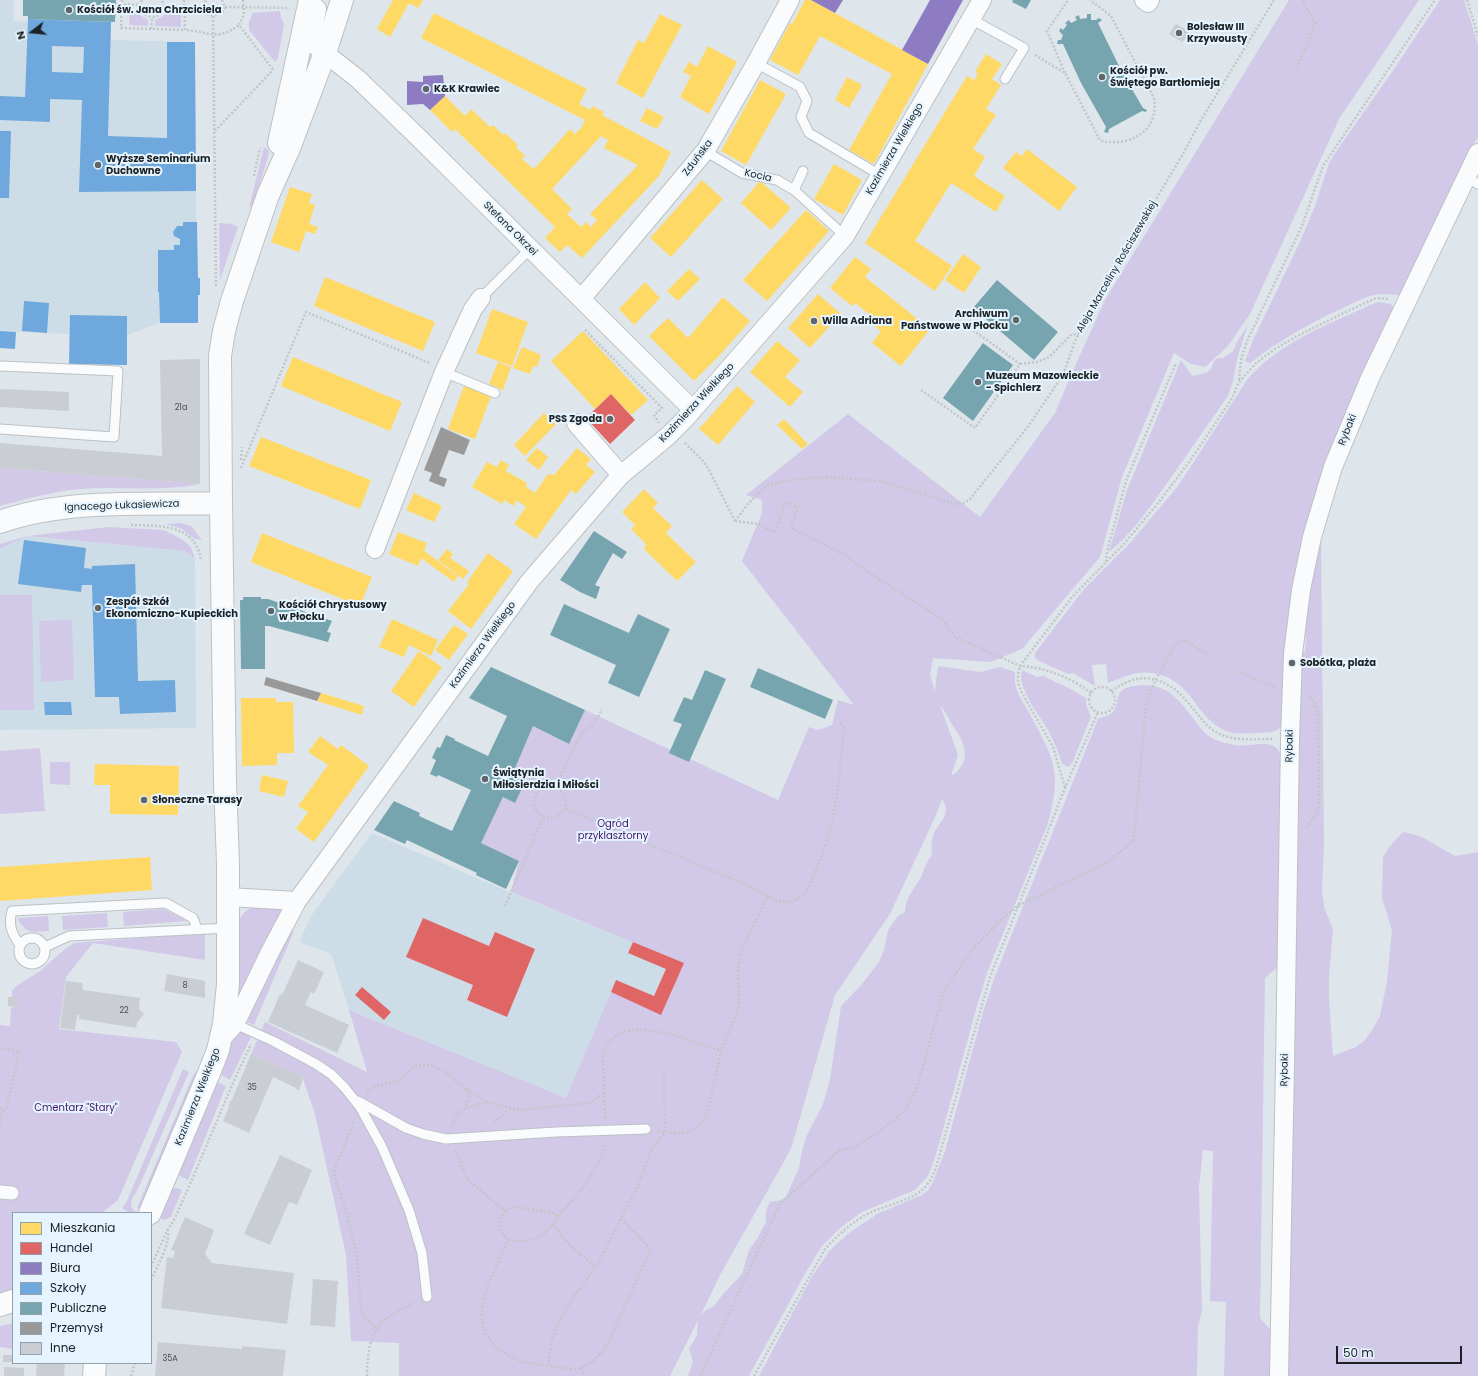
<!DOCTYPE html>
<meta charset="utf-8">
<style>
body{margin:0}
#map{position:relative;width:1478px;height:1376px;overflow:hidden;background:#dee6eb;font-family:Poppins,sans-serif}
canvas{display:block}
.legend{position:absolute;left:12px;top:1212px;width:140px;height:152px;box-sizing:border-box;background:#e5f4fe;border:1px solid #94a0a7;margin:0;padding:5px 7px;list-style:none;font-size:12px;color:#1b2124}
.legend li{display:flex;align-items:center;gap:8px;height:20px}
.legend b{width:20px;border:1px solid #94a0a7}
.north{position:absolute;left:12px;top:12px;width:40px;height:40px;-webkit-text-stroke:3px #e5f4fe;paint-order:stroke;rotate:254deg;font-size:11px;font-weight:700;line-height:16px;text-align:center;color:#1b2124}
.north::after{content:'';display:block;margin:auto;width:14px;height:18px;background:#1b2124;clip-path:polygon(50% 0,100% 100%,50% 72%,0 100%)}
.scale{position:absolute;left:1336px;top:1346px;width:126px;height:18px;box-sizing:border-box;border:2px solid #1b2124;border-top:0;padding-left:5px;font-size:12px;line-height:14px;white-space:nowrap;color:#1b2124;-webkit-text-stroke:3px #e5f4fe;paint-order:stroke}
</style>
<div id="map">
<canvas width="1478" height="1376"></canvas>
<ul class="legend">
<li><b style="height:11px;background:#ffd966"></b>Mieszkania</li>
<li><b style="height:11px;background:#e06666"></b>Handel</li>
<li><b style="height:11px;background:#8e7cc3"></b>Biura</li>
<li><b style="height:11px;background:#6fa8dc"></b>Szkoły</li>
<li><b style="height:11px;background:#76a5af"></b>Publiczne</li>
<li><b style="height:11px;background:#999"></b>Przemysł</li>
<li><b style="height:11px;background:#caced4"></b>Inne</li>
</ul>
<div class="north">N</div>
<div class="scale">50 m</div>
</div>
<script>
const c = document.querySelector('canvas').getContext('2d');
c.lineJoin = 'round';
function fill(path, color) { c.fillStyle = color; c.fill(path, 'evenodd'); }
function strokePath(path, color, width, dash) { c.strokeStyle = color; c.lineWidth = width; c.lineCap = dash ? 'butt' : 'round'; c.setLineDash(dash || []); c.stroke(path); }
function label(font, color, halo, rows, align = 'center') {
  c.font = font + ' Poppins,sans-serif'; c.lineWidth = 4; c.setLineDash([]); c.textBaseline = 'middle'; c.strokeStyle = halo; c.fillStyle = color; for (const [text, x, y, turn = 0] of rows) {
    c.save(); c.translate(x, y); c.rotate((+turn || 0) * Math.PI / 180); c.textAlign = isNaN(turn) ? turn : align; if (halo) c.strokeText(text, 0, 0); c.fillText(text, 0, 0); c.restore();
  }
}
const built = new Path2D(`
 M0 0H14L13 21 27 22 28 19 111 22V40L195 42 196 217 198 277 200 278V295L198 296V323H160L127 335 66 334 0 331Z
 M27 536 185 551 195 559 196 728 0 730V549Z
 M372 833 519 896 684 963 661 1015 611 993 566 1098 349 1010 331 954 299 942 311 916Z`);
const green = new Path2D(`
 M1289 0H1419L1339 119 1250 314 1228 346 1205 367 1191 364 1174 353 1122 477 1100 557 1022 649 991 662 933 658 930 675 935 691 938 666 981 672 1000 667 1015 672C1013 688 1020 697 1028 711 1054 758 1063 772 1047 826L987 973 975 1013 936 1155 928 1176 915 1190 862 1212 840 1228 822 1246 806 1272 749 1376H688L693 1362 689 1349 697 1335 698 1320 670 1376H399V1343L351 1341 346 1255 315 1114 302 1076 251 1054 265 1022 367 1072 349 1010 566 1098 611 992 661 1014 683 963 511 892 519 861 481 843 503 797 515 802 526 780 513 773 533 726 569 744 585 710 778 800 809 727 818 730 832 725 838 700 854 705 742 561 762 513V500L746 495 848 414 980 517 1055 413 1075 366 1105 300ZM940 705C944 709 948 717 951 723 960 736 972 753 960 768 957 771 955 774 951 776L958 755ZM942 799C953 815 938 822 933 836 931 842 931 848 932 855 927 861 925 867 922 875 916 887 905 897 905 912L898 916 888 930 884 950 879 962 862 984 841 1006 830 1079 823 1104 806 1137 801 1155 799 1168 786 1197 781 1200 770 1202 766 1211V1222L757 1239 749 1250 742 1274 723 1294 713 1307 706 1310 701 1315 719 1277 791 1149 835 995 890 914 936 815Z
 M1440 0H1464L1478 44V136L1431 230 1403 292 1399 295C1391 295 1383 293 1374 295 1363 298 1353 303 1343 308 1310 323 1278 341 1250 363L1245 361 1252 342 1299 244 1315 206 1329 163 1337 150 1392 72Z
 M280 11 281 17 284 24 278 58 275 62 249 30V22L253 13Z
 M130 12H139L140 15 148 20V26L129 25Z
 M166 12H181V27L155 26V20L163 16Z
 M264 147 268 150 269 153 254 203 249 208Z
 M219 223 232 224 238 227 220 280Z
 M1379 302 1391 304 1394 308 1340 428 1326 462 1282 725C1276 734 1267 732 1257 733 1249 733 1241 734 1233 733 1200 726 1194 686 1164 676 1142 668 1128 675 1108 683L1106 664 1092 665 1095 686 1073 673 1068 674 1037 660 1035 657V653L1084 589 1130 543 1178 486 1247 380C1278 343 1327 325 1370 305Z
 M1248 325 1238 355 1233 381 1228 396C1209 423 1191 449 1172 476 1153 503 1134 532 1109 552L1127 490 1181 360 1192 376 1206 373 1211 369 1214 361 1218 358H1223L1233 351 1238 340Z
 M0 468 200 484C161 492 120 486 81 489 53 491 27 499 0 506Z
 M180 523 191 526 202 540 195 539 182 529 166 524Z
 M108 527 164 530 183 540 191 547 195 559 185 551 27 536 0 549V544L27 536Z
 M1321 536 1324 847 1322 889 1324 907 1333 929 1329 976V1000L1333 1056 1356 1047 1365 1040 1372 1030 1380 1016 1387 981 1392 930 1382 898 1383 857 1389 847 1403 832 1420 836 1455 856 1478 852V1376H1285L1301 652H1305L1306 638 1302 637 1306 601Z
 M0 595H32L34 710H0Z
 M72 620 74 680 41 682 39 621Z
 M1022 670 1037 677 1044 676 1059 684 1063 685 1086 698V704L1091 717 1072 763 1069 767 1062 764C1059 753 1054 742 1049 732 1041 717 1016 688 1022 670Z
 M1142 685C1171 685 1180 702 1197 723 1202 730 1206 735 1214 739 1221 742 1228 744 1235 745 1245 747 1265 741 1274 746 1278 748 1279 752 1281 756L1279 966 1265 978 1260 1318 1271 1330V1376H1224L1226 1302 1210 1301 1213 1151 1203 1150 1199 1187 1202 1311 1198 1326 1197 1376H759L811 1278 830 1250 849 1233 865 1222 879 1213 922 1195 928 1190 933 1182 945 1151 983 1012 995 976 1094 729 1098 719C1103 716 1109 716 1113 712 1116 708 1117 703 1118 697 1120 687 1133 686 1142 685Z
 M40 748 45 811 0 814V751Z
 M50 762H70V785L50 784Z
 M253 907 283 908 239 997V921C242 914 246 910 253 907Z
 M164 909 187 921 124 926 123 912Z
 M107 913 108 927 63 930 62 916Z
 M48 916 49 931C33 932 28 935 18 920L19 918Z
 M287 929 294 931 254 1025 247 1022 245 1019Z
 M205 933V960L93 943 66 977 59 1029 176 1042 182 1052 118 1200 102 1213H13V1291L0 1294V1025L10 1026 11 1007H17L18 998 12 997V991C20 981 30 979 40 971 51 962 61 951 74 943Z
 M241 1032 251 1037 230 1080 221 1075 230 1041Z
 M183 1069 189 1072 137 1191 132 1199 131 1207 136 1213H130L122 1208 126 1203Z
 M194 1073 197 1074 141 1210 137 1208Z
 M216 1082 226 1086 188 1180 180 1176 177 1169Z
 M176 1188 182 1190 171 1217 164 1220 157 1216 168 1190Z
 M13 1323V1349L0 1347V1326Z`);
const homes = new Path2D(`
 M393 0H423L418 8 409 3 390 37 377 29Z
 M805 0H811L928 64 874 164 849 150 892 74 820 36 798 75 770 60 790 23 792 24Z
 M434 13 587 89 579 104 590 110 592 106 604 112 602 115 617 123 671 152 659 176 582 258 567 245 560 252 545 238 555 227 455 129 452 132 430 110 445 96 465 116 471 109 490 127 493 125 503 135 505 133 518 145 516 147 525 156 522 159 534 169 570 129 575 134 582 127 585 120 421 38ZM601 136 608 140 604 148 638 165 590 214 597 220 591 227 586 222 581 227 567 214 572 209 552 189Z
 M660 14 682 25 643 98 616 83 638 40 644 43Z
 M708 46 737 62 709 114 680 97 691 76 683 72 689 62 697 67Z
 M986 54 1002 64 992 79 1001 85 986 109 996 115 973 149 985 157 974 176 1005 196 996 212 951 183 915 241 952 266 935 291 865 243 967 76 974 80 978 74 975 72Z
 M847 77 862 85 849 108 835 100Z
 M760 80 786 94 746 165 721 151Z
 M647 108 664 117 657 129 640 121Z
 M1027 149 1077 187 1059 211 1003 168 1016 152 1022 156Z
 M834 164 862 180 843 215 814 199Z
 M702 180 723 199 671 257 650 238Z
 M760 181 791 208 771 230 741 203Z
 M290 187 312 194 309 203 315 205 309 224 318 227 315 234 306 231 299 252 271 242Z
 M806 210 829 231 767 301 743 280Z
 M963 254 981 267 964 293 945 280Z
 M855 257 871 269 865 277 930 329 901 366 872 343 881 331 870 323 874 318 855 303 852 306 830 288Z
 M689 269 700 279 678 301 667 291Z
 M325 277 435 322 423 351 314 306Z
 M645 282 660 298 634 325 619 309Z
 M818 294 841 314 810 348 788 328Z
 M723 297 750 321 718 357 694 381 649 336 668 318 688 338Z
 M492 309 528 322 512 366 476 353Z
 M583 331 648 400 631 415 611 394 595 409 551 361Z
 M777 341 800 360 785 377 803 392 790 407 750 372Z
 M522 347 541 355 537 367 533 366 530 374 513 368Z
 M293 357 402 402 390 431 281 386Z
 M498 362 511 367 503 390 489 384Z
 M464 386 491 396 475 439 448 429Z
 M737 386 755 402 718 445 699 429Z
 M544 413 556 424 525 456 514 445Z
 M784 419 808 444 802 449 777 425Z
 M261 437 371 480 360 509 249 466Z
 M537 448 548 457 539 470 526 460Z
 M577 448 591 459 586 465 595 472 576 494 571 490 536 539 514 524 526 507 516 500 514 506 504 500 502 504 472 487 487 462 497 467 501 460 509 465 506 471 527 483 526 487 535 493 548 474 554 475Z
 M644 489 658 503 653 508 672 526 666 533 696 562 677 581 644 549 646 544 631 529 635 525 622 512Z
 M414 493 442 506 434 522 406 510Z
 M398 532 427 543 424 551 458 576 454 582 421 558 418 566 389 554Z
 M262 533 372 577 360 606 251 562Z
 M447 549 453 554 450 558 469 571 463 579 438 560Z
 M488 553 513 571 471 629 448 611 469 584 467 582Z
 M392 619 438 640 431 656 409 645 404 657 379 647Z
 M454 625 468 634 449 660 435 650Z
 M419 651 442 667 414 707 391 691Z
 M321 693 364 706 362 715 317 701Z
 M241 698H276V702H293L294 753H277V765L242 766Z
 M320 736 338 749 341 745 369 766 314 842 296 829 308 812 298 806 328 765 308 752Z
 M95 764 179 766 178 815 110 814V785H94Z
 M262 775 288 781 284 797 259 791Z
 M150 857 152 890 0 901V867Z`);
const shops = new Path2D(`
 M611 394 635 420 610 444 586 418Z
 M423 918 489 946 495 932 535 949 507 1017 467 1000 473 985 406 957Z
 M633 942 684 963 661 1015 611 992 616 980 654 996 666 969 628 953Z
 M362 987 391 1012 384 1020 355 995Z`);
const offices = new Path2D(`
 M811 0H843L835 13Z
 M930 0H963L928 64 902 50Z
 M443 75 445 96 430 110 423 104 407 105V81L423 82V76Z`);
const schools = new Path2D(`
 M28 19 111 22 108 136 167 138V42H195L196 191 79 192 82 100 50 99V122L0 120V96L25 97ZM52 46 84 47 83 73 52 72Z
 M0 131H11L9 198H0Z
 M183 222H197L198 278H200V295H198V323H160L159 292H158V250H174V245H180V239L174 236 173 232 177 226H183Z
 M24 301 49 303 47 333 22 331Z
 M70 315 127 316V365L69 364Z
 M0 331 16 332 15 349 0 348Z
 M24 540 86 548 84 568 92 569V566L135 564 138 681 175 680 176 712 120 714 119 697H95L92 585H82L81 592 18 584Z
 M44 702H71L72 715H45Z`);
const public = new Path2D(`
 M23 0H116L115 22 28 19V16H23Z
 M1013 0H1031L1026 9 1012 2Z
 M1087 14H1091V20H1096L1099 18 1102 20 1098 23 1122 72 1143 108 1147 110 1146 112 1142 111 1109 129 1108 133 1104 132 1106 127 1081 83 1063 44H1057L1058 40H1061L1063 35 1059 31 1061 28 1063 30 1067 25 1065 23 1069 20 1071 23 1077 20 1075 17 1079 15 1080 19 1087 18Z
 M997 280 1058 332 1034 360 973 308Z
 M983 343 1013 365 973 421 943 398Z
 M594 531 627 552 622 559 613 553 595 585 600 587 596 599 580 592 560 580Z
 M243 597H261V599H268L332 621 327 632 331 633 328 642 269 626H265V669H241L240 600H243Z
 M564 604 629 633 638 614 670 629 639 697 608 683 616 665 550 635Z
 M491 667 585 710 569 744 533 726 513 773 526 780 515 803 503 797 481 843 519 861 506 889 476 875 477 873 407 840 405 844 374 830 394 801 420 813 419 816 452 831 471 790 438 775 437 777 430 774 436 760 432 758 437 747 440 748 446 735 455 739 454 740 488 756 507 716 469 698Z
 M758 668 833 700 825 719 750 687Z
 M705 670 726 679 689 762 669 753 682 724 673 721 684 697 692 700Z`);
const industry = new Path2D(`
 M441 427 470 440 464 455 449 450 439 476 447 479 444 487 429 481 432 473 424 470Z
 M266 677 321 693 317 701 264 685Z`);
const building = new Path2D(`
 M1176 24 1188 31 1187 36 1189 38 1187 40 1185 39 1182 42 1169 34Z
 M200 359V484L0 468V443L162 456 160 360Z
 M0 389 69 392V411L0 407Z
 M298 960 324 972 314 994 311 992 305 1005 349 1025 337 1053 268 1022 280 994 282 995Z
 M167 974 205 981V998L164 991Z
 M66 981 82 983 83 990 140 998 139 1009 144 1014 137 1023 136 1028 79 1019V1015H77L75 1030 60 1028Z
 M8 997H18L17 1007 8 1006Z
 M251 1054 302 1076 303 1079 299 1090H297L296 1088 273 1077 249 1133 223 1121 229 1107 228 1106 231 1100H232Z
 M280 1155 312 1170 297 1205 289 1202 270 1245 244 1234Z
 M185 1217 214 1230 205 1254 212 1263 294 1273 287 1324 161 1308 167 1257 173 1258 175 1251 171 1250Z
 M313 1279 338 1281 335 1327 310 1325Z
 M158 1342 242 1349V1346L286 1350 283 1376H155Z
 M3 1355H13V1362H3Z
 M37 1363H65L64 1376H36Z
 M4 1367 24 1368V1376H4Z`);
const path = new Path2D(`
 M122 0 121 28 185 30
 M142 0C134 21 169 24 162 0
 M184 0 185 30C208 31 216 42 239 25
 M222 0 225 7 290 8
 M243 0 244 14 239 25 274 71
 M1467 0 1478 36
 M116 4 140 5
 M164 6 203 7 206 0
 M203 7 207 14C214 17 223 15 225 7
 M213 16 216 287
 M151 29 152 18
 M1035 55 1065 73 1100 140C1107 143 1112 142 1119 142 1143 139 1158 123 1154 98L1111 16 1090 0
 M1296 68 1309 41 1315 23 1302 0
 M1065 73 1047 31 1068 0
 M215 131 273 70
 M254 176 260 148
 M585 330 662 408 654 415 659 423
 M1020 364 1037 362 1049 357 1072 334H1079
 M1239 380 1241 360 1247 341 1302 226 1323 166 1435 0
 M921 390 975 428 1020 364 966 325
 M685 443 704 462 709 470 735 521
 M241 460 242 447
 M241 468 306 312 430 363
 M735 521 748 504 766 486 790 480 826 477 881 481 955 504 963 503 970 499 1027 428 1063 375 1075 341 1091 310 1138 229 1183 154 1201 120 1274 0
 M735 521 758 524 775 533 785 502 798 507 791 528 847 556 859 566 943 620 955 637 1020 666C1044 667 1072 678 1091 693
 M131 525C153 526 187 523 198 549 200 553 200 557 201 561
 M1106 562 1107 552 1126 481 1176 363
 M1239 672 1276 688
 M1089 700a13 13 0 1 1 26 0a13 13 0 1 1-26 0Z
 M1111 691C1135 675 1153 673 1177 691 1189 702 1197 715 1208 726 1225 743 1252 739 1274 739
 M534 802a16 16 0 1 1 32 0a16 16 0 1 1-32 0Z
 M555 787 581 734 595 723 602 709
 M1065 787 1053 747 1022 693 1018 683V675L1020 666 1073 596 1124 544 1159 502 1192 458 1231 400 1239 382 1255 364 1275 349 1297 336 1348 311 1376 298 1389 299
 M566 809 749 886C760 892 774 902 788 902 792 901 798 899 802 896 813 886 830 834 833 817 839 788 841 757 844 727L840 721
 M1306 828 1317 813 1319 805 1318 712 1315 704 1309 695
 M505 906 543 817
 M0 1048 19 1051 7 1107 2 1111
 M465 1089 469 1096 465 1108
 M367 1092C376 1083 386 1085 398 1081 406 1078 408 1068 417 1066 436 1061 449 1075 462 1086 469 1092 478 1096 485 1102
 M0 1107 2 1111 0 1126
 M605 1118 603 1055 607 1044 615 1037 626 1031 638 1029 675 1035 721 1051
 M354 1122 335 1168 334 1176 344 1204 357 1254 361 1310 364 1316 376 1328
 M494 1123 510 1109
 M452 1126 457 1115 465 1109 486 1102 519 1110 590 1103 604 1092
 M658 1131C684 1135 697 1136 708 1110L722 1047 736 1016 739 1007 738 967 742 949 768 896
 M455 1150 468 1180 505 1211C497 1224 499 1229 508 1240 488 1288 454 1336 523 1362L572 1369 581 1368 594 1360 604 1350 610 1339 651 1249 621 1219
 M505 1211 514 1207 521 1208 553 1213 558 1216C546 1237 532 1244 508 1240
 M558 1216C576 1198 600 1168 605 1143
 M553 1225 571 1246 595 1267
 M151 1267 166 1233 175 1218 188 1189 233 1083 251 1044
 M151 1280C156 1269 173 1239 167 1229
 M548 1366 551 1343 558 1324 569 1304 598 1263 638 1186 652 1149 665 1132 664 1069
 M581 1368 585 1376
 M131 1376 135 1363
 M367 1376C368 1332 375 1321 416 1302
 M700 1376 780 1204 840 1150 855 1147 887 1126 906 1109 916 1091 944 991 971 951 1002 919 1019 905 1108 862 1133 841 1136 817 1146 703 1156 679 1177 642 1183 640 1207 654
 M754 1376 825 1249C836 1237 848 1226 862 1217 879 1206 910 1202 923 1189 929 1184 932 1177 935 1171L990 977 1065 788 1098 712`);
const service = new Path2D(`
 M971 19 1024 48 1005 79
 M756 63 800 87 807 101 801 117 809 133 880 175
 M705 151 742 173 777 180 794 190 845 236
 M1466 177 1478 184
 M794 190 803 171
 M481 298 530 249
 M0 366 118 371 114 437 0 429
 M444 372 495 393
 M19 951a13 13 0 1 1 26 0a13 13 0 1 1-26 0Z
 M20 945C12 934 8 925 12 911L166 903 193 918 197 929
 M45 947 69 936 228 928
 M235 1024 273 1041 316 1064 331 1074 345 1088 360 1107 382 1147 409 1210 422 1253 427 1297
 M358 1101 406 1128 423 1134 446 1139 556 1132 646 1129`);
const pedestrian = new Path2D(`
 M0 1192 12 1193`);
const minor = new Path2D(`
 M1144 0 1148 3 1150 0
 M317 9 313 29 317 47 358 79 420 139 693 410
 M581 299 706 150 756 63 790 0
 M576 423 621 475
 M375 549 444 372 473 309 481 298
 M228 897 297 901
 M220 1040 235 1024 270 952 297 901 529 582 621 475 668 436 684 420 845 236 982 0
 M1279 1376 1285 1065 1290 739 1293 654 1301 590 1312 537 1333 467 1370 378 1478 153`);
const tertiary = new Path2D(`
 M279 143 310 0
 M0 522C66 498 151 505 221 503
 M150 1213 209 1073 218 1050 224 1024 228 984V864L225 782 221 503 220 356 224 331 232 301 268 195 289 148 325 53 342 0
 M0 1305 13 1301
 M94 1376 95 1363`);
const markers = [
 [69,10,4,"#5f666a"],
 [1179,33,4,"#5f666a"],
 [1102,77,4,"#5f666a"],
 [426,89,4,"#5f666a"],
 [98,165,4,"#5f666a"],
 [1016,320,4,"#5f666a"],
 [814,321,4,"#5f666a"],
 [978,382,4,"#5f666a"],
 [610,419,4,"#5f666a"],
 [98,608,4,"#5f666a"],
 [271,611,4,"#5f666a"],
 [1292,663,4,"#5f666a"],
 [485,779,4,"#5f666a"],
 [144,800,4,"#5f666a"]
];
const numberNames = [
 ["21a",181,408],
 ["8",185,986],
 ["22",124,1011],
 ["35",252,1088],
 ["35A",170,1359]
];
const poiNames = [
 ["Kościół św. Jana Chrzciciela",77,10],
 ["Bolesław III",1187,27],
 ["Krzywousty",1187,39],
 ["Kościół pw.",1110,71],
 ["Świętego Bartłomieja",1110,83],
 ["K&K Krawiec",434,89],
 ["Wyższe Seminarium",106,159],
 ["Duchowne",106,171],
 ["Archiwum",1008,314,"right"],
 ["Państwowe w Płocku",1008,326,"right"],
 ["Willa Adriana",822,321],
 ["Muzeum Mazowieckie",986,376],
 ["- Spichlerz",986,388],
 ["PSS Zgoda",602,419,"right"],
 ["Zespół Szkół",106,602],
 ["Ekonomiczno-Kupieckich",106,614],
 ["Kościół Chrystusowy",279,605],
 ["w Płocku",279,617],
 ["Sobótka, plaża",1300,663],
 ["Świątynia",493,773],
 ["Miłosierdzia i Miłości",493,785],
 ["Słoneczne Tarasy",152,800]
];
const streetNames = [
 ["Kazimierza Wielkiego",895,149,-60],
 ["Zduńska",698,158,-53],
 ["Kocia",758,176,13],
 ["Stefana Okrzei",510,229,45],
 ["Aleja Marceliny Rościszewskiej",1117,267,-60],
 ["Kazimierza Wielkiego",697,403,-47],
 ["Rybaki",1348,430,-68],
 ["Ignacego Łukasiewicza",122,506,-2],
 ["Kazimierza Wielkiego",483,645,-54],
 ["Rybaki",1290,746,-89],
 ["Rybaki",1285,1070,-89],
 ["Kazimierza Wielkiego",198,1097,-68]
];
const parkNames = [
 ["Ogród",613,824],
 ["przyklasztorny",613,836],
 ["Cmentarz \"Stary\"",76,1108]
];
fill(built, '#cddde7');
fill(green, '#d2c9e8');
fill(homes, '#ffd966');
fill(shops, '#e06666');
fill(offices, '#8e7cc3');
fill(schools, '#6fa8dc');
fill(public, '#76a5af');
fill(industry, '#999');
fill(building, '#caced4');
strokePath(service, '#bbc1c5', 11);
strokePath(pedestrian, '#bbc1c5', 15);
strokePath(minor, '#bbc1c5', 20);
strokePath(tertiary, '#bbc1c5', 24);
strokePath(path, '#c3c6c8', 2.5, [2, 2]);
strokePath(service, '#fafbfc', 9);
strokePath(pedestrian, '#fafbfc', 13);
strokePath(minor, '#fafbfc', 18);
strokePath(tertiary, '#fafbfc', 22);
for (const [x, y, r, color] of markers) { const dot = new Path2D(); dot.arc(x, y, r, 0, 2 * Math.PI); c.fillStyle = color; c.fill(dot); strokePath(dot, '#e5f4fe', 1.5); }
label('8px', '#474c50', null, numberNames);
label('bold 10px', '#1b2124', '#e5f4fe', poiNames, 'left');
label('10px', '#1b2124', '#e5f4fe', streetNames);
label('10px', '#45146c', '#e5f4fe', parkNames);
</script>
